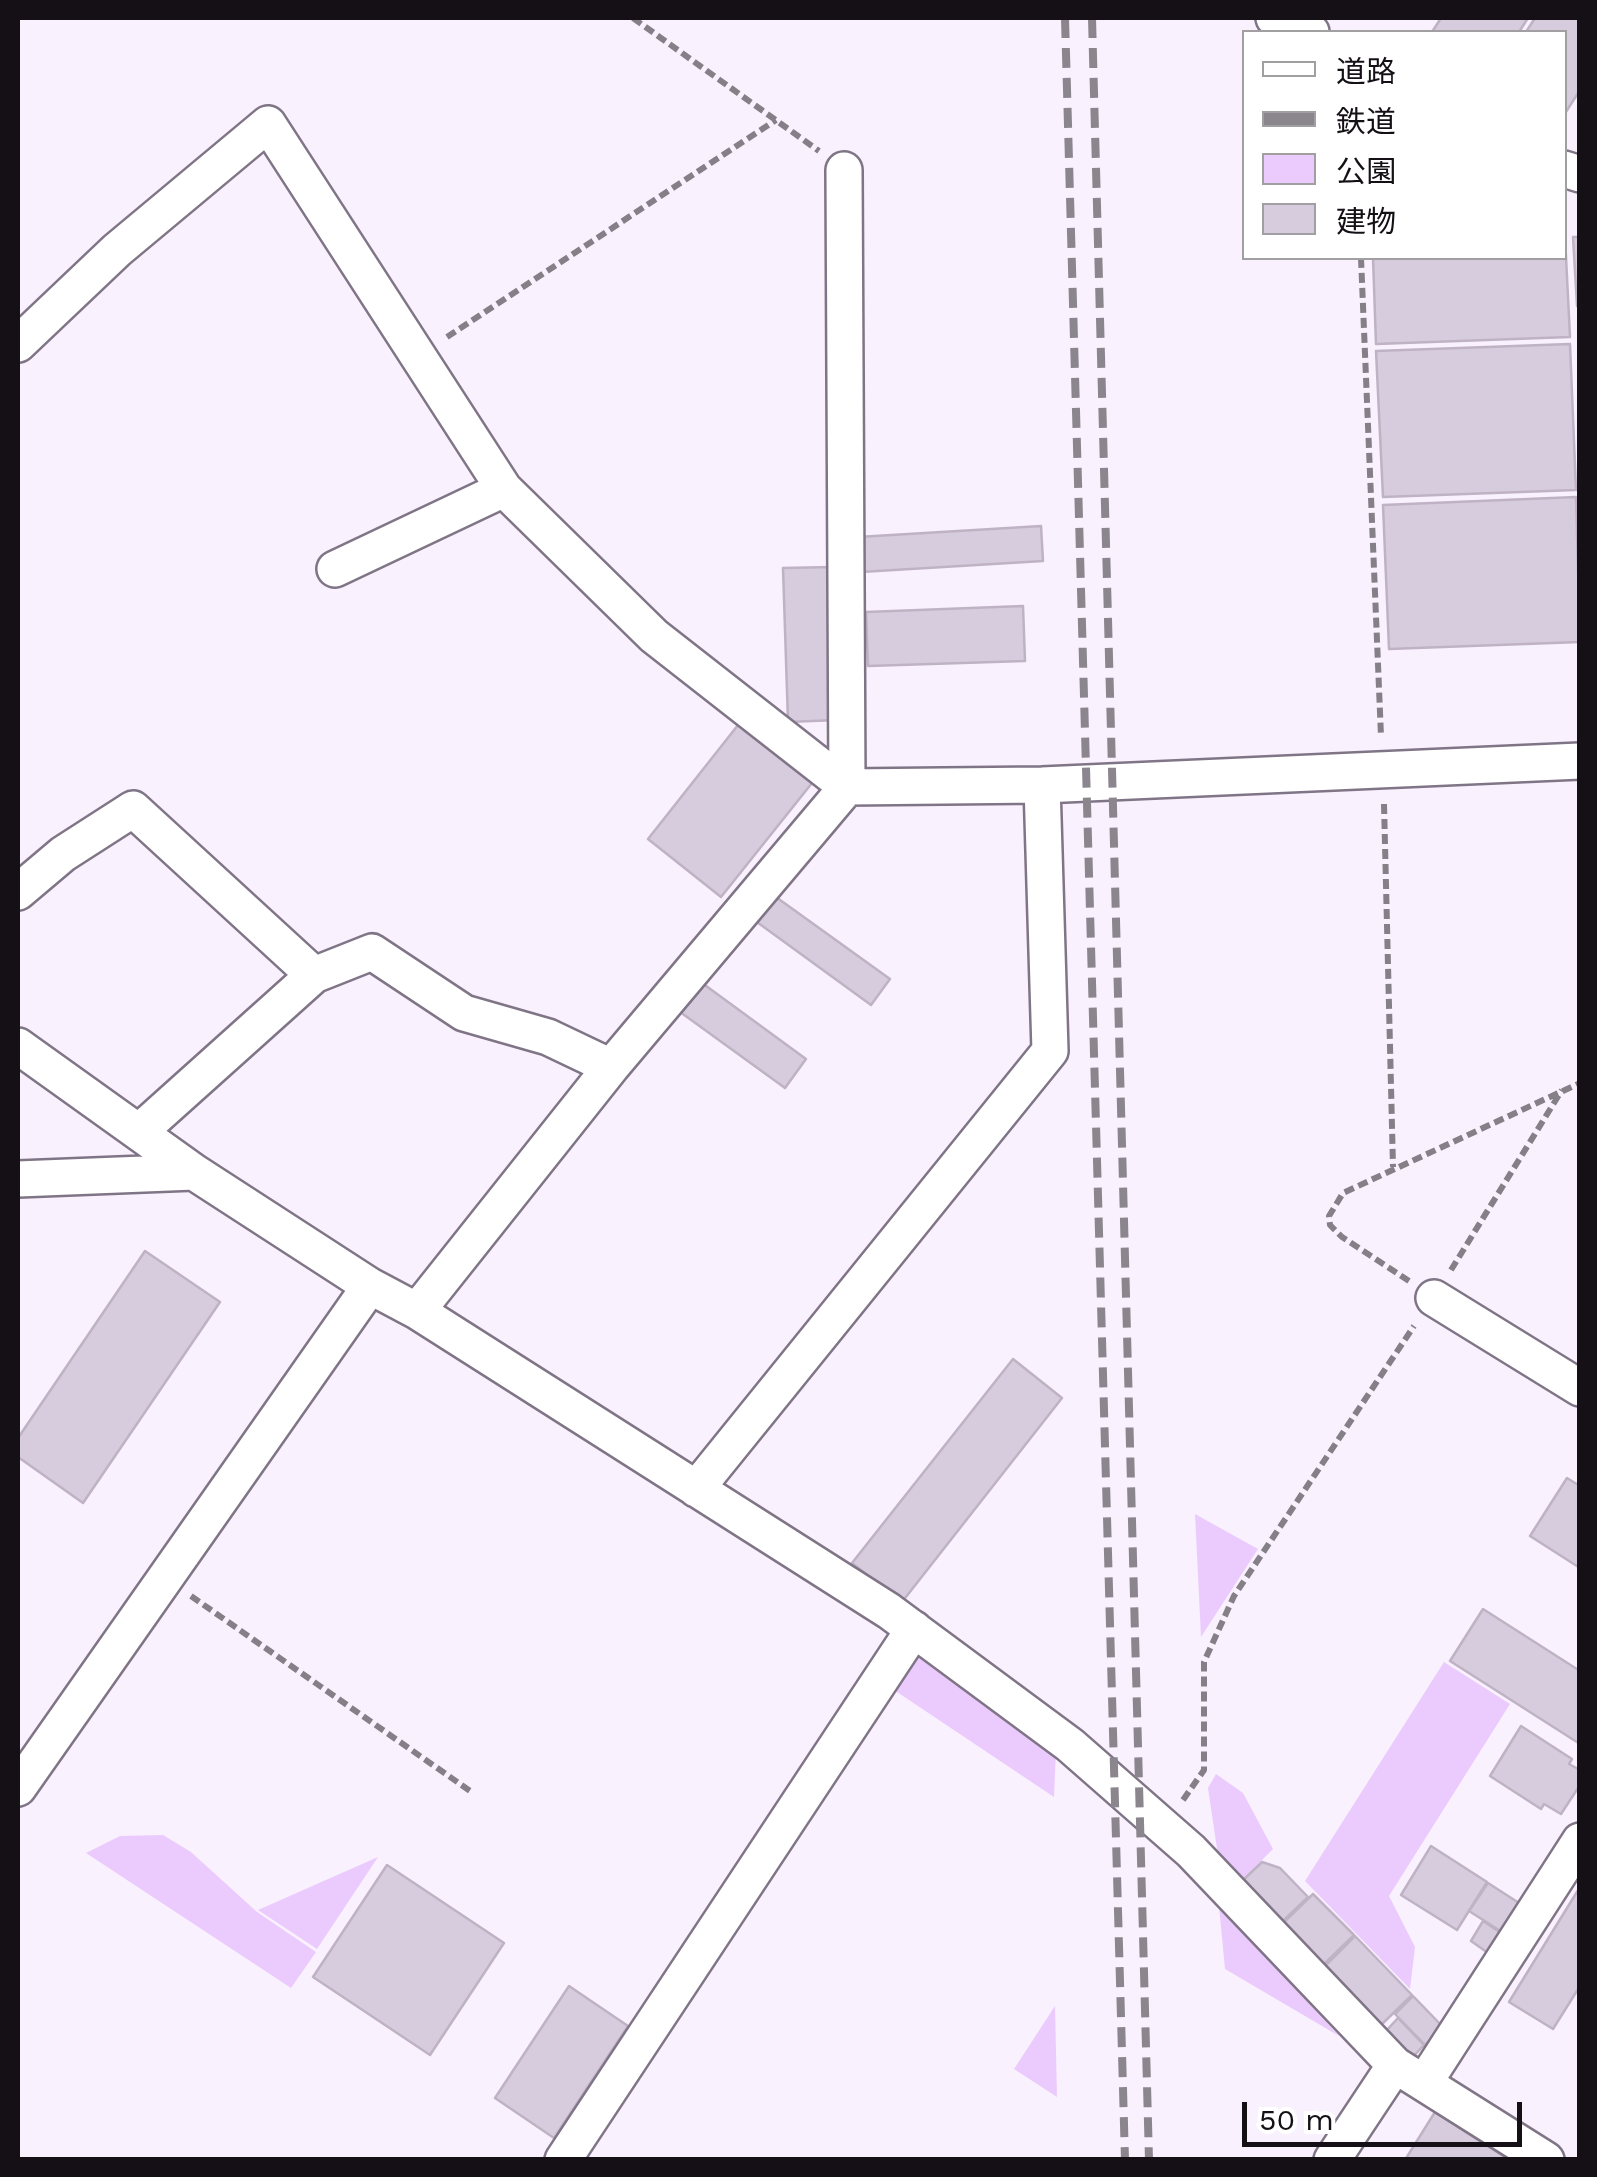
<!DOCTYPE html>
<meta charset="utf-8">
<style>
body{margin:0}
#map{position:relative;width:1597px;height:2177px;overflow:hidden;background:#f9f1fd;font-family:"Work Sans","Noto Sans JP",sans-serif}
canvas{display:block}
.frame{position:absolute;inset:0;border:20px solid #141016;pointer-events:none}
.legend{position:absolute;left:1242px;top:30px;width:325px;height:230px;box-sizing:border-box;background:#fff;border:2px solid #a19fa2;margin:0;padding:12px 18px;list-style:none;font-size:30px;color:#141016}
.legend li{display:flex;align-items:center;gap:20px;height:50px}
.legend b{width:50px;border:2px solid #a19fa2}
.scale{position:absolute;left:1242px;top:2102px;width:280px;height:45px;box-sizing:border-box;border:5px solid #141016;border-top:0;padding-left:12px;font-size:30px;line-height:35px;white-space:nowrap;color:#141016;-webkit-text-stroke:8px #fff;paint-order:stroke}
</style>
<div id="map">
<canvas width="1597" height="2177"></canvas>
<div class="frame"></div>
<ul class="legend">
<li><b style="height:12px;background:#fff"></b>道路</li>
<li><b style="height:12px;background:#8b858e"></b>鉄道</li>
<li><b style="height:28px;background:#ebcbfd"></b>公園</li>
<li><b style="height:28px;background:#d7ccde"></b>建物</li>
</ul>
<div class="scale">50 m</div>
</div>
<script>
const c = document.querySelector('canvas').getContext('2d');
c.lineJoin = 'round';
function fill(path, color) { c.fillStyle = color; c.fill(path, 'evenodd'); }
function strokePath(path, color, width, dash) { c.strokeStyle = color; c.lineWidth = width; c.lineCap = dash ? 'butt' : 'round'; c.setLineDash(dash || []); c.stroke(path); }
const green = new Path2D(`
 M1195 1514 1258 1549 1201 1637Z
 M918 1653 1056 1749 1054 1797 894 1690Z
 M1444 1662 1510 1704 1389 1896 1415 1947 1410 1989 1305 1881Z
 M1216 1774 1243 1793 1273 1849 1236 1886 1220 1869 1208 1788Z
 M163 1835 191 1852 257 1912 316 1952 291 1988 86 1853 120 1836Z
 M378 1857 317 1949 258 1910Z
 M1219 1906 1339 2036 1225 1969Z
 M1055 2006 1057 2097 1014 2069Z`);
const building = new Path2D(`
 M1441 18H1528L1519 32H1432Z
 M1535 18H1580V90L1564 115V32H1526Z
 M1565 237 1570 337 1376 344 1373 258H1564Z
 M1573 237H1580V306H1577Z
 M1570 344 1576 490 1383 497 1376 351Z
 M1576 497 1580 642 1389 649 1383 505Z
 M1041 526 1043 561 861 572 858 537Z
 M832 567 837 720 788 722 783 568Z
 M1023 606 1025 661 868 666 866 612Z
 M742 720 816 778 721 897 648 839Z
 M769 892 890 979 871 1005 750 917Z
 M698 980 806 1059 785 1088 676 1009Z
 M145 1251 220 1302 83 1503 18 1457V1438Z
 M1013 1359 1062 1398 902 1602 852 1563Z
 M1567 1478 1580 1486V1568L1530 1536Z
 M1483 1609 1580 1671V1744L1450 1661Z
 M1521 1726 1572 1759 1569 1764 1580 1770V1785L1561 1814 1544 1804 1541 1809 1490 1776Z
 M1431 1846 1487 1882 1457 1930 1401 1895Z
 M1262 1862 1280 1868 1308 1897 1279 1925 1239 1884Z
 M387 1865 504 1943 430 2055 313 1977Z
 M1488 1883 1519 1903 1502 1932 1469 1911Z
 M1580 1887V1986L1553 2029 1509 2002Z
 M1313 1894 1354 1935 1320 1968 1280 1926Z
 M1483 1921 1501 1933 1488 1953 1471 1941Z
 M1355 1936 1412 1995 1379 2027 1322 1969Z
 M569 1986 628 2026 554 2138 495 2098Z
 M1413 1996 1443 2027 1425 2045 1395 2014Z
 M1398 2018 1424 2045 1411 2059 1385 2032Z
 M1435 2112 1509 2160H1405Z`);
const path = new Path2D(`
 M633 18 819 151
 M1361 258 1381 736
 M447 337 776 120
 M1384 804 1393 1167
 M1451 1270 1562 1090
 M1409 1281 1342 1237 1330 1225 1329 1216 1343 1193 1580 1083
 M191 1596 473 1793
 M1183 1800 1204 1770V1662L1234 1596 1414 1326`);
const minor = new Path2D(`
 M1274 18 1311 32
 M1564 169 1580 174
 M18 344 117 250 268 124 504 489 654 636 847 787 844 170
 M335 569 504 489
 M18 892 63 854 133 809 314 975
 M18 1046 194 1172
 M139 1132 314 975 372 952 464 1013 548 1037 611 1067
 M18 1179 194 1172 370 1286 417 1311 611 1067 847 787 1042 785 1580 761
 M1434 1298 1580 1388
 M417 1311 889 1611 1070 1745 1191 1851 1395 2065 1546 2160
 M696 1489 1050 1051 1042 785
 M18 1788 370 1286
 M1426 2080 1580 1841
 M563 2160 914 1629
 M1332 2160 1395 2065`);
const rail = new Path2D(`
 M1065 18 1125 2160
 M1092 18 1149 2160`);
fill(green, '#ebcbfd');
fill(building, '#d7ccde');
strokePath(building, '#beb2c4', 2.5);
strokePath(minor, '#807586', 40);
strokePath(path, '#857f88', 6, [10, 5]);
strokePath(minor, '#fff', 35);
strokePath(rail, '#8b858e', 8, [20, 10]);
</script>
